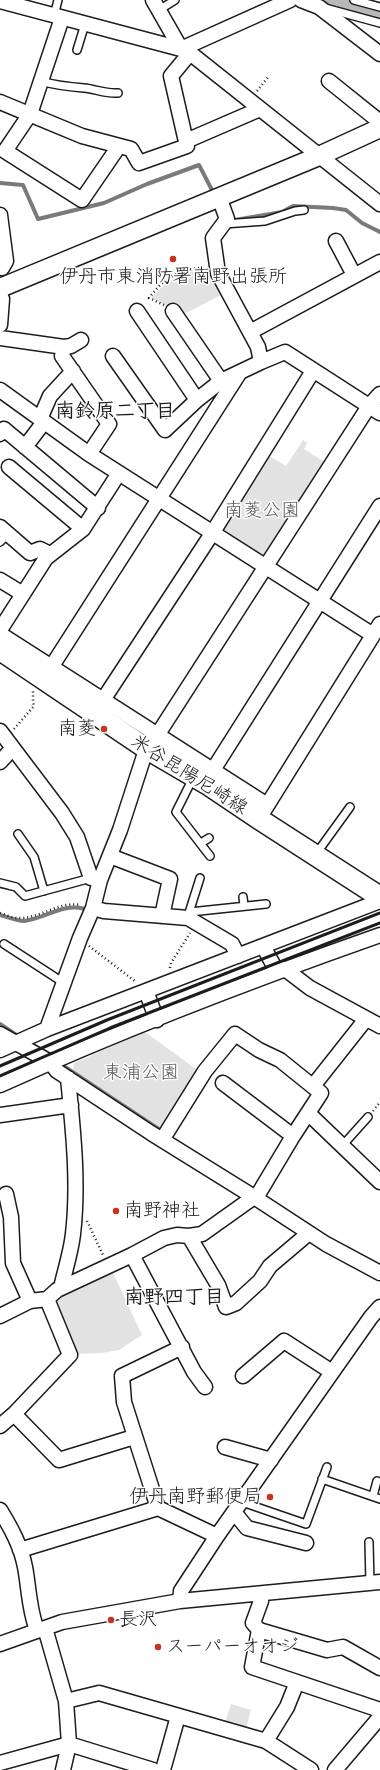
<!DOCTYPE html>
<meta charset="utf-8">
<style>
body{margin:0}
canvas{display:block;background:#fff}
</style>
<canvas width="380" height="1770"></canvas>
<script>
const c = document.querySelector('canvas').getContext('2d');
c.lineJoin = 'round';
function fill(path, color) { c.fillStyle = color; c.fill(path, 'evenodd'); }
function strokePath(path, color, width, dash) { c.strokeStyle = color; c.lineWidth = width; c.lineCap = dash ? 'butt' : 'round'; c.setLineDash(dash || []); c.stroke(path); }
function label(font, color, halo, rows, align = 'center') {
  c.font = font + ' Caveat,"Klee One",sans-serif'; c.lineWidth = 3; c.setLineDash([]); c.textBaseline = 'middle'; c.strokeStyle = halo; c.fillStyle = color; for (const [text, x, y, turn = 0] of rows) {
    c.save(); c.translate(x, y); c.rotate((+turn || 0) * Math.PI / 180); c.textAlign = isNaN(turn) ? turn : align; if (halo) c.strokeText(text, 0, 0); c.fillText(text, 0, 0); c.restore();
  }
}
const green = new Path2D(`
 M211 267 223 294 186 313 177 311 151 298C170 277 184 273 211 267Z
 M303 440 307 443 304 449 326 463 265 557 260 558 220 531 266 454 286 466Z
 M145 1032 200 1072 162 1130 73 1071 74 1063Z
 M113 1273 142 1335 119 1350 102 1353 78 1354 57 1301 60 1295Z
 M231 1704 251 1710 245 1732 224 1726Z`);
const stream = new Path2D(`
 M0 183 23 185 38 219 104 203 147 184 199 165 213 192
 M235 220 282 212 293 206 333 208 346 210 362 223 380 232
 M0 915C8 917 16 921 24 921 48 918 60 903 85 909
 M0 1024 18 1036
 M59 1063 163 1132`);
const river = new Path2D(`
 M328 0 380 16`);
const path = new Path2D(`
 M257 91 269 76
 M164 305 149 298C166 276 176 271 205 267
 M14 729 34 706 33 702V690
 M0 913C6 915 13 918 18 918 40 919 58 901 80 905
 M89 946 136 982
 M170 968 171 963 190 933
 M373 1111 380 1102
 M87 1221 103 1255`);
const service = new Path2D(`
 M354 0 380 7
 M325 8 380 23
 M159 10 175 0
 M54 16 58 0
 M77 50 85 24
 M40 81C55 85 69 87 84 88 96 89 105 94 118 93
 M224 224 265 221 295 211 304 210
 M0 542 8 534
 M193 778 176 812 210 856
 M18 834 34 857 44 891
 M201 843 209 838
 M316 854 350 807
 M0 883 16 887 25 896 91 878
 M243 897 244 906
 M190 912 266 904
 M188 916 200 878
 M4 944 64 983
 M342 1146 368 1117
 M322 1479 380 1499
 M373 1496 377 1481
 M242 1502 306 1524 327 1467
 M369 1542 370 1583`);
const minor = new Path2D(`
 M153 0 181 49 290 0
 M301 0 319 7 380 54
 M0 1 181 49 190 53 380 204
 M62 18 30 114 5 151 82 200 119 146
 M329 81 380 122
 M0 102 82 136 131 149 139 163 187 146 171 76 190 53
 M186 141 260 109
 M219 197 227 219 213 238 218 273 258 347 261 362 285 352 380 413
 M0 215 6 261 2 268
 M336 241 354 275
 M0 294 2 299 0 325
 M137 311 197 400
 M173 311 221 381
 M250 332 380 262
 M0 338 64 347 71 346 81 340
 M64 347 62 356 109 424 89 454
 M113 356 165 430 197 400 221 381 261 362
 M0 390 89 454 373 635
 M40 419 50 396 73 371
 M0 434 4 429 98 508
 M25 447 44 422
 M9 467 83 529
 M0 527 30 553 40 549 50 554
 M0 580 23 594
 M0 630 46 558 83 529 119 473
 M0 634 267 805
 M43 680 240 372
 M103 700 213 532 313 371
 M0 731 62 813 77 837 91 878 100 880
 M0 762 12 749
 M207 784 213 770 380 506
 M263 812 380 624
 M110 856 170 879 162 916
 M93 908 104 911 188 918 232 944 238 956
 M263 946 275 968 285 969 310 988 380 1026
 M146 991 157 1020
 M47 1029 80 938 93 908 100 880 120 830 144 756 147 749 158 734 369 406 380 394
 M0 1034 50 1062 57 1071 151 1133 254 1197 326 1244 380 1273
 M0 1050 47 1029 380 901
 M223 1083 293 1136 256 1198
 M0 1085C124 1029 252 980 380 935
 M313 1086 366 1019
 M308 1113 380 1182
 M0 1115 71 1105
 M162 1140 205 1071 235 1034 259 1050 280 1060 321 1093 293 1136
 M6 1194 11 1217 13 1263 30 1301
 M189 1236 218 1285 226 1307 236 1303 260 1281 270 1266 309 1233
 M132 1255 194 1372 205 1387
 M61 1288C65 1270 71 1252 73 1234 79 1182 73 1130 68 1078
 M47 1299 70 1355 14 1414 59 1460 134 1437
 M0 1316 30 1301 47 1299 57 1290 132 1255 164 1238 177 1235 189 1236 202 1234 254 1197
 M243 1376 284 1341 332 1372
 M0 1426 14 1414
 M225 1447 271 1460
 M158 1508 124 1402 122 1376 182 1347
 M0 1510C11 1528 21 1546 25 1567 29 1588 29 1610 37 1630
 M234 1512 247 1528 306 1543
 M20 1550 158 1508 217 1536
 M261 1594V1601L253 1623 259 1630 327 1650 343 1647 380 1668
 M180 1601 181 1591 217 1536 371 1317 380 1307
 M45 1628 66 1701 69 1744 63 1770
 M259 1630 252 1667 380 1710
 M0 1644 62 1622 180 1601 380 1582
 M66 1701 99 1693 266 1741 311 1770
 M266 1741 287 1707 297 1682
 M0 1763 69 1744 153 1770
 M163 1770 178 1716
 M335 1770 380 1717`);
const tertiary = new Path2D(`
 M0 288 319 156 380 128`);
const secondary = new Path2D(`
 M0 650 147 749 207 784 259 819 380 897`);
const rail = new Path2D(`
 M0 1066 107 1020 380 913
 M0 1076 110 1028 380 923`);
const markers = [
 [173,259,4,"#c8321e"],
 [104,729,4,"#c8321e"],
 [116,1211,4,"#c8321e"],
 [270,1497,4,"#c8321e"],
 [111,1620,4,"#c8321e"],
 [158,1647,4,"#c8321e"]
];
const poiNames = [
 ["伊丹市東消防署南野出張所",173,277,"center"],
 ["南菱",96,729,"right"],
 ["南野神社",124,1211],
 ["伊丹南野郵便局",262,1497,"right"],
 ["長沢",119,1620],
 ["スーパーオオジ",166,1647]
];
const parkNames = [
 ["南菱公園",262,511],
 ["東浦公園",141,1073]
];
const streetNames = [
 ["米谷昆陽尼崎線",189,775,32]
];
const neighbourhoodNames = [
 ["南鈴原二丁目",115,412],
 ["南野四丁目",174,1298]
];
fill(green, '#e2e2e2');
strokePath(stream, '#7a7a7a', 4);
strokePath(river, '#b8b8b8', 23);
strokePath(service, '#1c1c1c', 10);
strokePath(minor, '#1c1c1c', 17);
strokePath(tertiary, '#1c1c1c', 21);
strokePath(secondary, '#1c1c1c', 23);
strokePath(path, '#1c1c1c', 2.5, [1, 3]);
strokePath(service, '#fff', 7);
strokePath(minor, '#fff', 14);
strokePath(tertiary, '#fff', 18);
strokePath(secondary, '#fff', 20);
strokePath(rail, '#1c1c1c', 3);
for (const [x, y, r, color] of markers) { const dot = new Path2D(); dot.arc(x, y, r, 0, 2 * Math.PI); c.fillStyle = color; c.fill(dot); strokePath(dot, '#fff', 1.5); }
label('19px', '#1c1c1c', '#fff', poiNames, 'left');
label('19px', '#575757', '#fff', parkNames);
label('19px', '#1c1c1c', '#fff', streetNames);
label('bold 20px', '#1c1c1c', '#fff', neighbourhoodNames);
</script>
